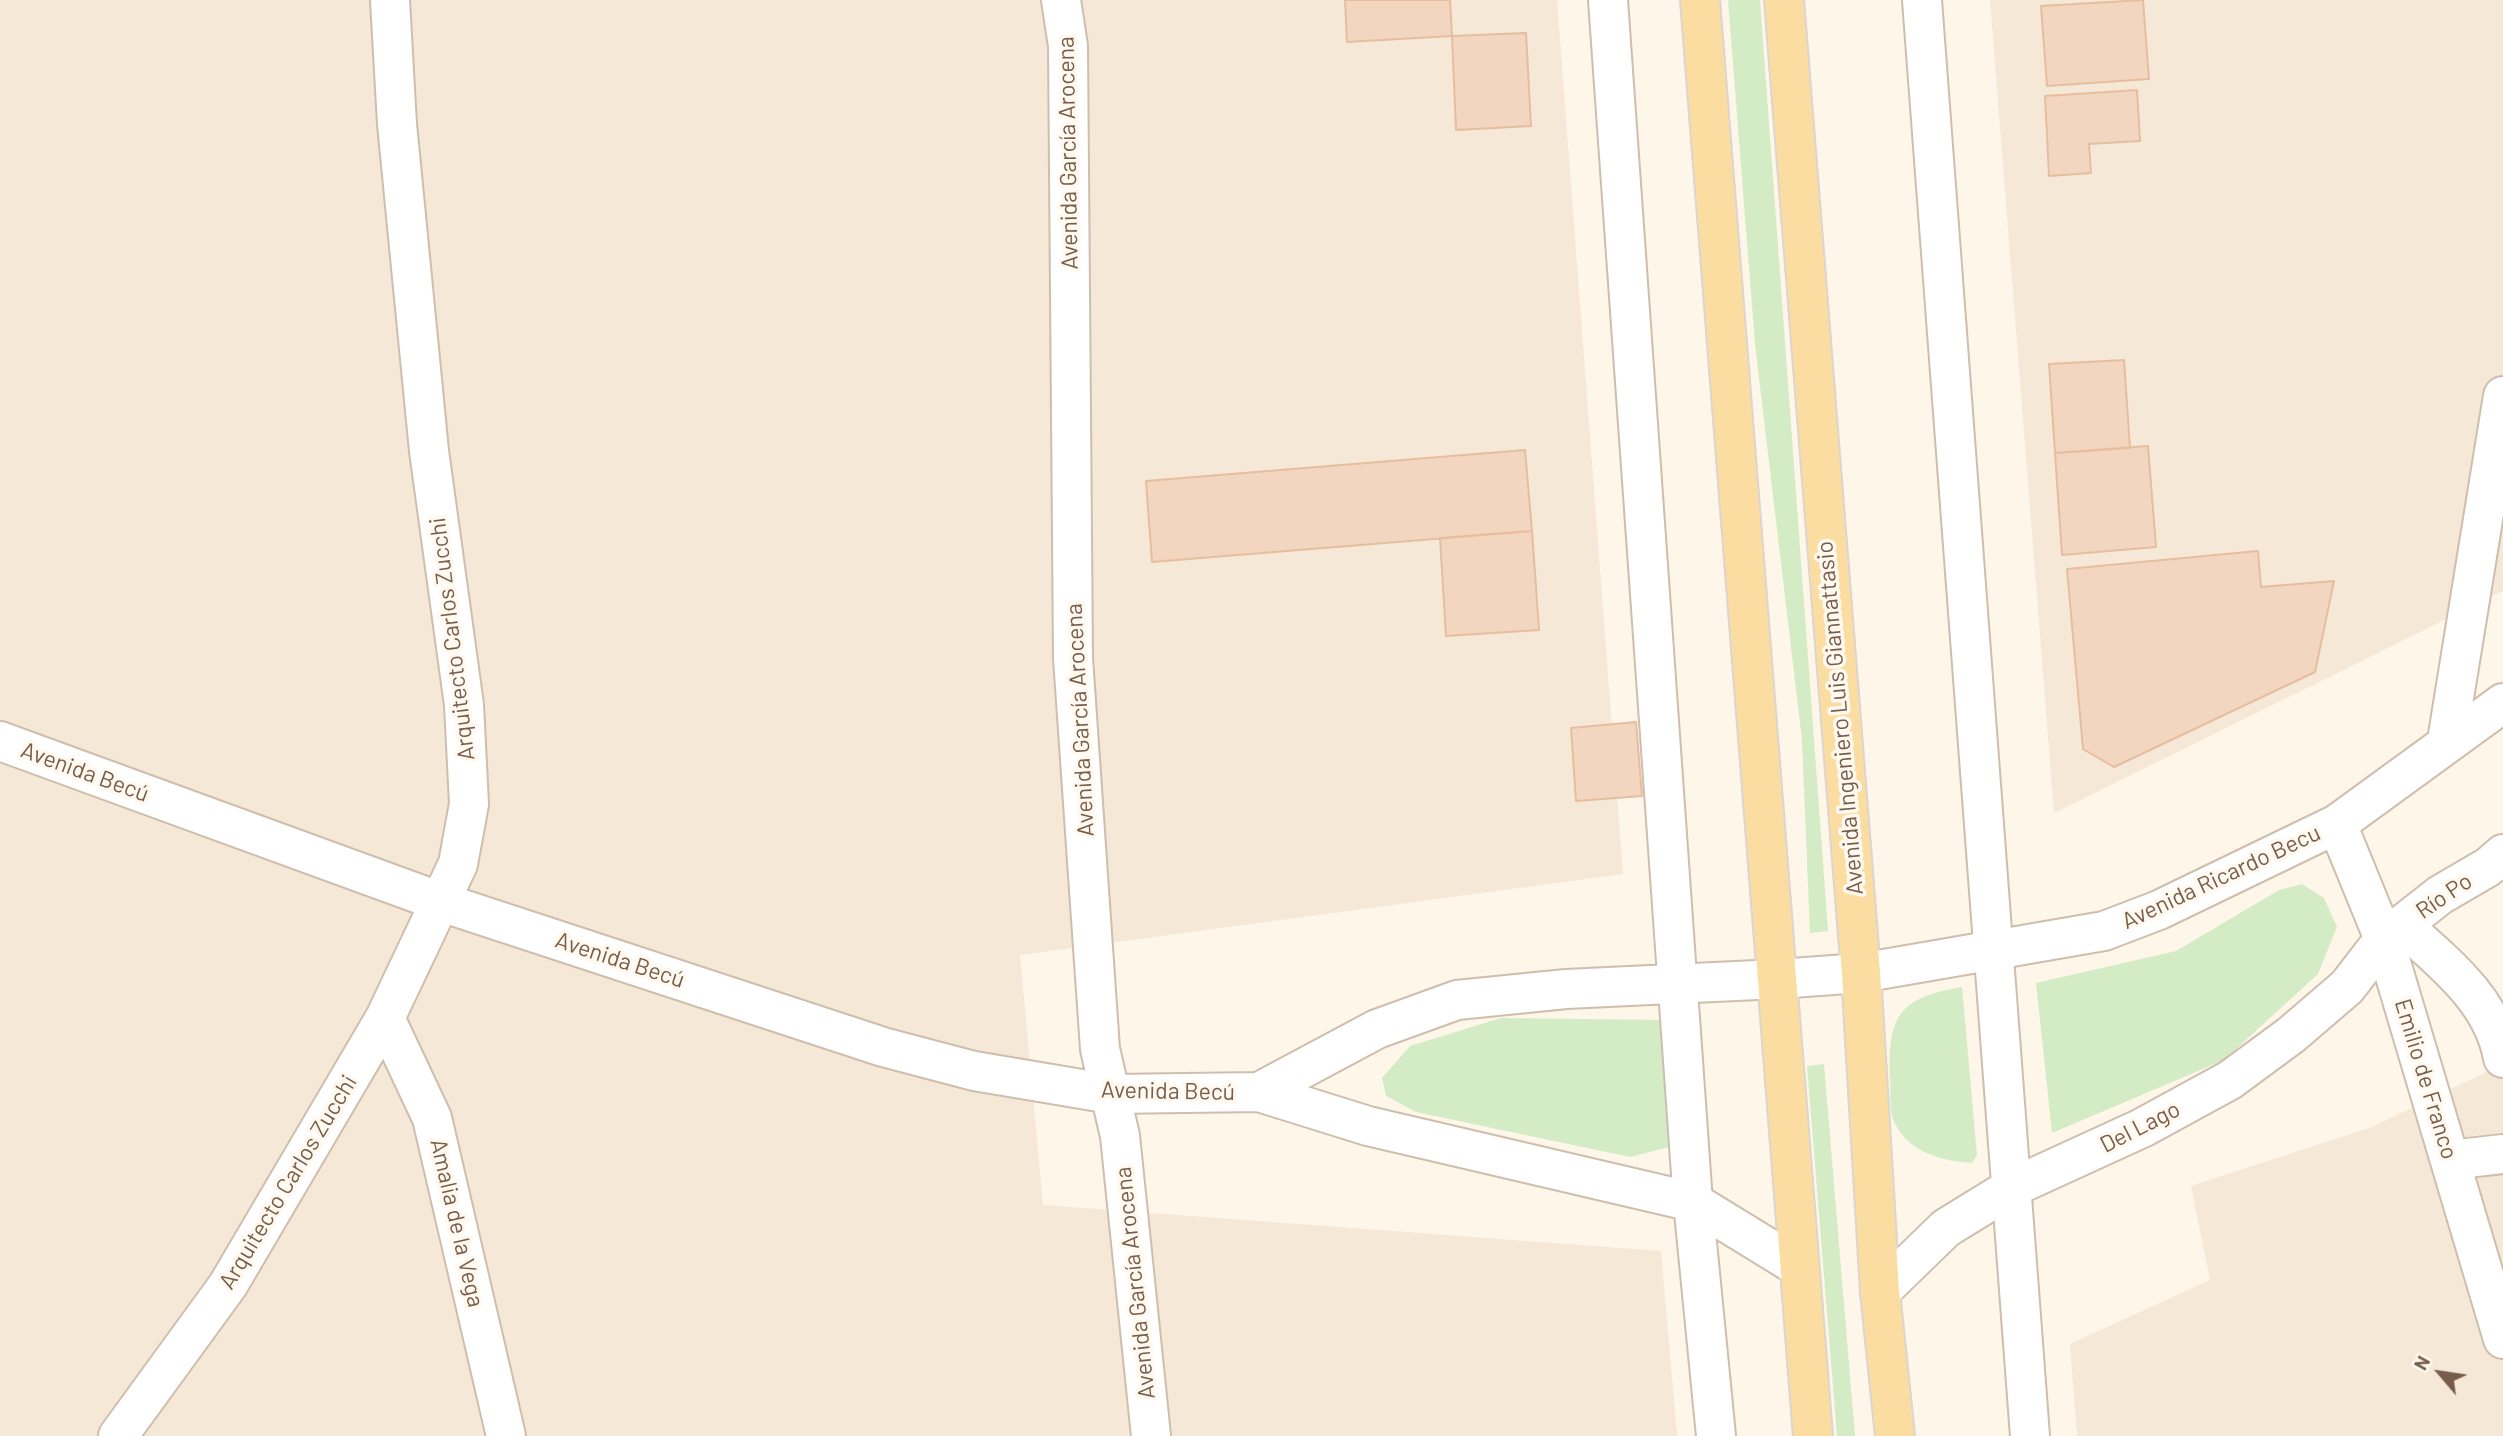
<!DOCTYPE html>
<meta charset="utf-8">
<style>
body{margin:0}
#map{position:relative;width:2503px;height:1436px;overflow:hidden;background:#fdf6e9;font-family:Barlow,sans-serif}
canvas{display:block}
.north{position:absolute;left:2405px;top:1338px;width:70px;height:70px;-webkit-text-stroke:5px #fff9f0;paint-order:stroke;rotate:299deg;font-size:19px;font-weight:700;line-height:28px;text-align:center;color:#785d4b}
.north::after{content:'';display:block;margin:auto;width:24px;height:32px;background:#785d4b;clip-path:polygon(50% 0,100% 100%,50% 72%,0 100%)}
</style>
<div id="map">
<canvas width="2503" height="1436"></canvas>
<div class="north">N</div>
</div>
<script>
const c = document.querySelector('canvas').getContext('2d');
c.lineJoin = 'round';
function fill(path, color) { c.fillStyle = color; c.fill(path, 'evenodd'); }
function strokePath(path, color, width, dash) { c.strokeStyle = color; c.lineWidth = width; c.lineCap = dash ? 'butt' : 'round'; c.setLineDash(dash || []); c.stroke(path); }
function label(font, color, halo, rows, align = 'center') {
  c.font = font + ' Barlow,sans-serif'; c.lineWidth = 7; c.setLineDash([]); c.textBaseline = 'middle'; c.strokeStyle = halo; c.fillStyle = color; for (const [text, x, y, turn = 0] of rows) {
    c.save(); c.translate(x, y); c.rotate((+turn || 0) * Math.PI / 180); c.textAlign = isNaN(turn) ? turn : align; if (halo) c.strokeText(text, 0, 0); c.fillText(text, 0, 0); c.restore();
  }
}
const residential = new Path2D(`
 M0 0H1557L1623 874 1020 955 1043 1205 1661 1251 1677 1436H0Z
 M1990 0H2503V591L2054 813Z
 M2503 1064V1436H2077L2070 1344 2210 1280 2191 1186 2372 1127Z`);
const green = new Path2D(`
 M1728 0H1760L1828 931 1810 933 1802 740 1755 344Z
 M2302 884 2324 898 2337 927 2318 974 2224 1060 2052 1133 2036 983 2176 951 2279 890Z
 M1962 987 1977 1155 1972 1163C1941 1161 1903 1151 1892 1116 1889 1105 1891 1090 1890 1078 1888 1016 1898 998 1962 987Z
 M1501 1018 1666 1020 1677 1145 1630 1157 1416 1112 1386 1096 1382 1078 1410 1046Z
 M1824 1064 1855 1436H1837L1807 1066Z`);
const building = new Path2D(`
 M1345 0H1450L1452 36 1347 42Z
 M2143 0 2149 79 2047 86 2041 6Z
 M1526 33 1531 126 1456 130 1452 36Z
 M2137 90 2140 141 2089 144 2091 173 2049 176 2045 96Z
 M2124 360 2130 448 2055 453 2049 364Z
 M2148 446 2156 547 2062 555 2055 453Z
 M1525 450 1532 531 1152 562 1146 481Z
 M1532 531 1539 630 1446 636 1440 538Z
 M2258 551 2261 587 2334 581 2315 672 2114 767 2083 749 2067 569Z
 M1636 722 1642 796 1576 801 1571 728Z`);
const minor = new Path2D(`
 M1061 0 1068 46 1073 658 1100 1049 1120 1136 1151 1436
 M1608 0 1693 1202 1716 1436
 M1922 0 2030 1436
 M0 741 441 902 883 1047 974 1071 1111 1094 1259 1092 1377 1029 1457 1000 1566 989 1778 979
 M2447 741 2503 396
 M2337 824 2384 939 2503 1339
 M2402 925C2443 962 2493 1000 2503 1058
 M385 1018 432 1118 506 1436
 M1259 1092 1368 1126 1693 1202 1799 1267
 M2450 1160 2503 1154
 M1880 1292 1946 1228 2011 1188 2142 1128 2230 1080 2291 1035 2347 987 2384 939 2440 895 2488 867 2503 854
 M118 1436 228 1285 385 1018 458 864 469 804 464 705 429 451 397 124 390 0`);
const tertiary = new Path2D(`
 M1778 979 1861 973 2104 931 2159 910 2337 824 2503 703`);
const primary = new Path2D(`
 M1700 0 1813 1436
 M1784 0 1861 973 1880 1292 1895 1436`);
const streetNames = [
 ["Avenida García Arocena",1068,153,-91],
 ["Arquitecto Carlos Zucchi",452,639,-97],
 ["Avenida Ingeniero Luis Giannattasio",1840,718,-95],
 ["Avenida García Arocena",1080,720,-93],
 ["Avenida Becú",85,772,20],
 ["Avenida Ricardo Becu",2221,877,-25],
 ["Río Po",2444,896,-34],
 ["Avenida Becú",620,960,18],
 ["Emilio de Franco",2426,1079,73],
 ["Avenida Becú",1168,1091,1],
 ["Del Lago",2140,1127,-27],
 ["Arquitecto Carlos Zucchi",288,1182,-59],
 ["Amalia de la Vega",457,1223,77],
 ["Avenida García Arocena",1135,1283,-96]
];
fill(residential, '#f5e8d7');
fill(green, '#d4ecc6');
fill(building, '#f3d6c0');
strokePath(building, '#e6bd9f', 2);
strokePath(minor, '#cfbead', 42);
strokePath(tertiary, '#cfbead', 42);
strokePath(primary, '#dcd5d0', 42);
strokePath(minor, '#fff', 38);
strokePath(tertiary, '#fff', 38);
strokePath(primary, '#fcdda1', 38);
label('23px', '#785d4b', '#fff9f0', streetNames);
</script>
